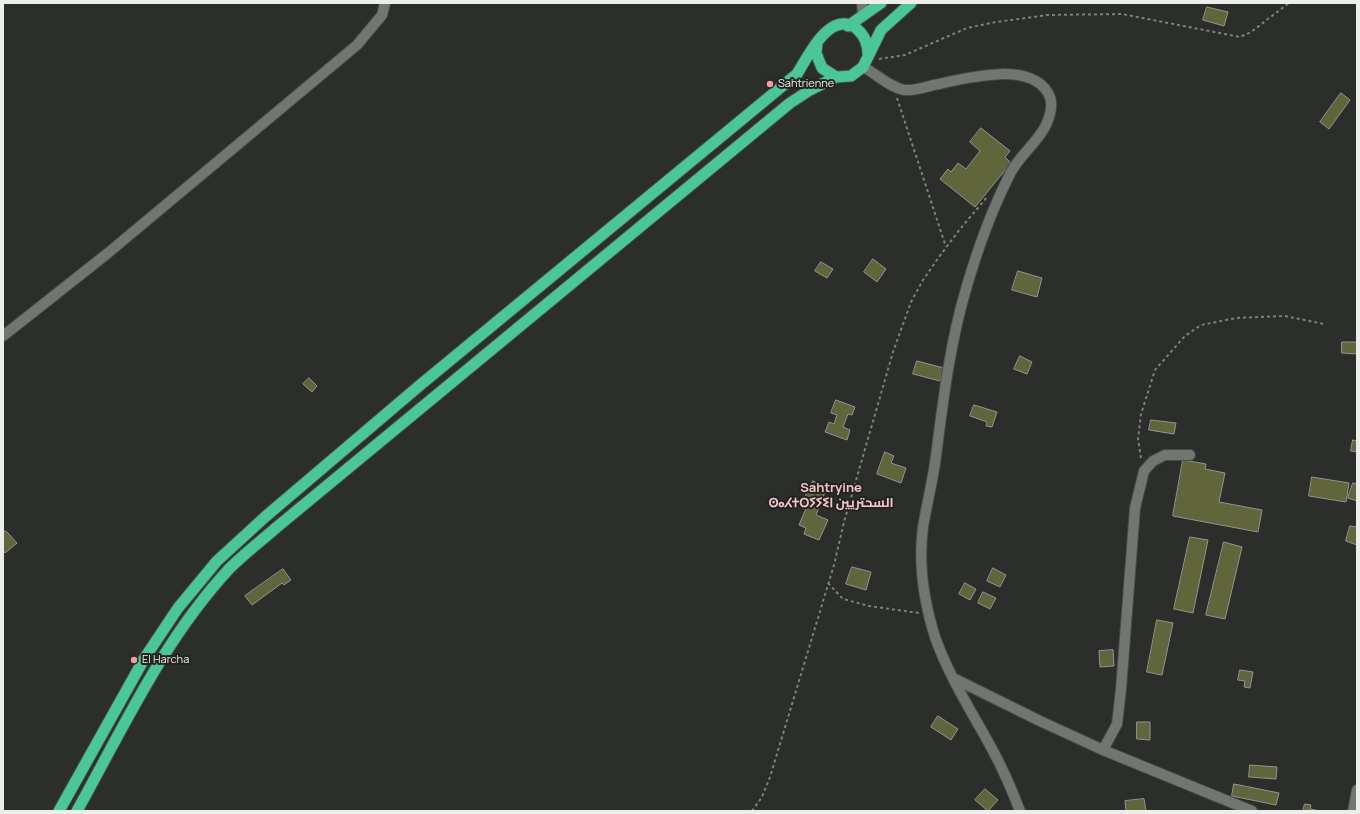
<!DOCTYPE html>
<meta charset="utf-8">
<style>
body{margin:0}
#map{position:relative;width:1360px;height:814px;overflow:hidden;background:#2b2e2b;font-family:Manrope,sans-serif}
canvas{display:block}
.frame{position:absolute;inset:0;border:4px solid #eceeec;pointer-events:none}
</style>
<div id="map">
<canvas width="1360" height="814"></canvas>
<div class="frame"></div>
</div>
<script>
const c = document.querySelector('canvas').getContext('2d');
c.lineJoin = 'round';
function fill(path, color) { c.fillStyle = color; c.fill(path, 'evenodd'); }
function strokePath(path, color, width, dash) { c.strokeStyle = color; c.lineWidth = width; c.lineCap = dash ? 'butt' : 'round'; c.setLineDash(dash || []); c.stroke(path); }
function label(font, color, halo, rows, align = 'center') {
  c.font = font + ' Manrope,Cairo,"Noto Sans Tifinagh",sans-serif'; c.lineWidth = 4; c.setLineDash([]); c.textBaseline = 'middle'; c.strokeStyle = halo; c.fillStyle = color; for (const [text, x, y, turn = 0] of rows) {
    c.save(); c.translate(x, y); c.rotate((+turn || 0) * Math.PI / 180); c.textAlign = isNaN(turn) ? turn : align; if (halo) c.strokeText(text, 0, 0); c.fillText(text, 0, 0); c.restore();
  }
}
const building = new Path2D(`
 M1207 7 1228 12 1224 26 1203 20Z
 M1341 93 1350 100 1329 129 1320 122Z
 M981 128 1010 151 1005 157 1011 163 975 207 940 179 948 169 951 172 958 163 966 169 980 151 970 142Z
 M873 259 886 269 877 282 864 272Z
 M821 262 833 269 827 278 815 271Z
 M1018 271 1042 278 1037 297 1012 290Z
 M1342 342H1357V354L1342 353Z
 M1020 356 1032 362 1027 374 1014 369Z
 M917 361 944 368 940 381 913 374Z
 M309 378 317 386 312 392 303 384Z
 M836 400 855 407 852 415 848 414 843 427 850 430 847 440 825 432 829 422 834 424 837 415 831 413Z
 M974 405 997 412 992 427 986 426 987 422 970 416Z
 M1151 420 1176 423 1174 434 1149 430Z
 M1353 440 1357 441V452L1351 451Z
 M885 452 894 456 891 463 906 468 901 483 877 474Z
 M1183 460 1206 464 1205 469 1225 473 1219 502 1262 510 1258 532 1173 516Z
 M1312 477 1349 483 1346 502 1309 496Z
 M813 481 827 487 816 515 828 520 819 540 804 534 806 528 799 525 807 506 802 504Z
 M1353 483 1357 484V501L1348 498Z
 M1350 526 1357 527V545L1346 541Z
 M6 531 17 543 5 553 3 550V533Z
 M1190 537 1208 540 1193 613 1174 609Z
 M1224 542 1242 547 1225 619 1206 615Z
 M852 567 871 572 866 590 846 584Z
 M993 568 1006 575 1000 587 987 581Z
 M283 569 291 580 284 585 282 583 252 605 245 596Z
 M965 583 976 589 970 600 959 594Z
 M983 592 996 598 990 609 978 603Z
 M1157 620 1173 623 1162 675 1147 672Z
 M1113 650 1114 666 1100 667 1099 651Z
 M1240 670 1253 672 1250 688 1244 687 1245 681 1238 680Z
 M938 716 958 729 951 740 931 727Z
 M1137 722H1150V740L1137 739Z
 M1250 765 1277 767 1276 779 1249 777Z
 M1234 784 1279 793 1276 805 1232 796Z
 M985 789 998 800 988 811 975 800Z
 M1144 799 1146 811H1126L1125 801Z
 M1305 804 1311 805 1310 809 1320 811H1303Z`);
const path = new Path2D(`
 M879 59 905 55 967 28 996 22 1048 15 1122 14 1240 37 1251 32 1289 3
 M897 98 946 247
 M1141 458 1138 439 1141 414 1155 370 1185 336 1201 325 1236 318 1285 316 1324 324
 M828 583 843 599 869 606 919 613
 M752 811 762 797 770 777 834 565 844 522 893 352 911 302 923 280 939 257 960 229 988 196`);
const minor = new Path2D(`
 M862 3 863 16
 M863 67C877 74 890 88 905 90 915 91 925 87 934 85 962 79 1029 60 1048 93 1054 102 1050 116 1046 125 1038 142 1020 155 1011 172 993 207 977 251 966 289 950 343 943 401 936 456 933 480 927 503 923 527 918 564 924 602 935 637 949 677 972 712 992 749 1003 769 1012 790 1020 811
 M3 336 108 253 357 45 382 15 385 3
 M953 678 1040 721 1103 750 1252 811
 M1103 750 1117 724 1121 689 1135 508 1144 471 1153 461 1165 455H1190
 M1353 811 1357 790`);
const trunk = new Path2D(`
 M848 26 881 3
 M817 44 816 53 822 68 836 77 851 76 863 67 881 30 911 3
 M59 811 144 659 178 608 217 561 265 517 419 386 797 74C808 57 830 8 857 29 865 36 868 44 868 54
 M77 811C123 728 164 639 229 569 244 554 261 541 277 527L790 103 810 90 836 77`);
const markers = [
 [770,84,4,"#f49aa0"],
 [134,660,4,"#f49aa0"]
];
const poiNames = [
 ["Sahtrienne",778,84],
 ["El Harcha",142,660]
];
const quarterNames = [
 ["Sahtryine",831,488],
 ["ⵙⴰⵃⵜⵔⵢⵢⵉⵏ السحتريين",831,503]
];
fill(building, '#60653c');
strokePath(building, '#949590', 1);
strokePath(minor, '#484a47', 12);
strokePath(trunk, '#484a47', 13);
strokePath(path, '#7e817e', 2, [3, 3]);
strokePath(minor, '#727671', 10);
strokePath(trunk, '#4ac698', 11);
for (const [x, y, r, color] of markers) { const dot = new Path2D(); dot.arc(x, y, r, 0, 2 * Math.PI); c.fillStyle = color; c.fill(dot); strokePath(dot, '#222421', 1.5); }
label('11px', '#eceeec', '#222421', poiNames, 'left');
label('bold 13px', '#f8c3c6', '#222421', quarterNames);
</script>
